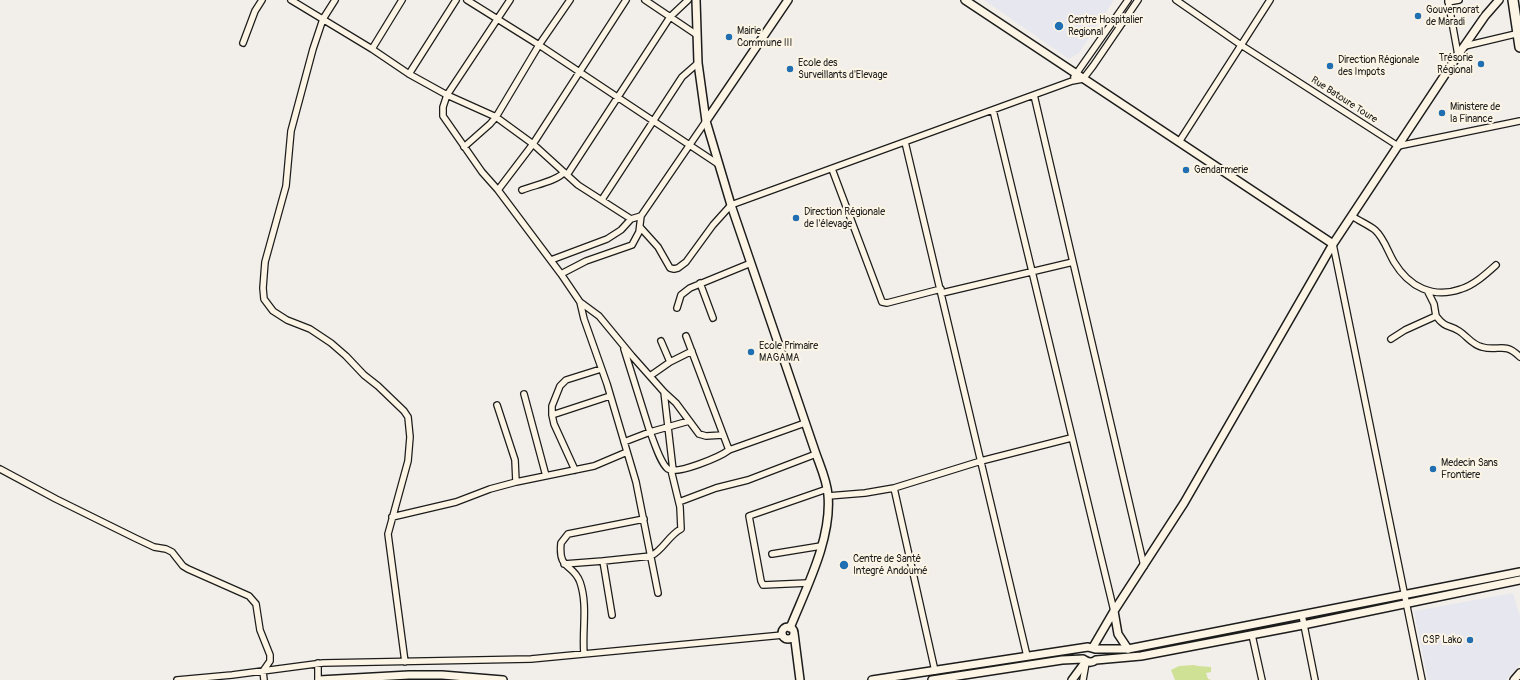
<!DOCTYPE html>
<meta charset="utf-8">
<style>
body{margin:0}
canvas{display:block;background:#f2efea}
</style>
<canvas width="1520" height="680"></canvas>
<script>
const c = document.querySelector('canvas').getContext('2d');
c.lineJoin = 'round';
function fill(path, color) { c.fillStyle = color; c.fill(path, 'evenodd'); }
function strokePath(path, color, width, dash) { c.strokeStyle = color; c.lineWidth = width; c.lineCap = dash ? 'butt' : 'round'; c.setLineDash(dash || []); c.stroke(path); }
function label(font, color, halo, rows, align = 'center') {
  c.font = font + ' Pangolin,sans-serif'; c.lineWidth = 4; c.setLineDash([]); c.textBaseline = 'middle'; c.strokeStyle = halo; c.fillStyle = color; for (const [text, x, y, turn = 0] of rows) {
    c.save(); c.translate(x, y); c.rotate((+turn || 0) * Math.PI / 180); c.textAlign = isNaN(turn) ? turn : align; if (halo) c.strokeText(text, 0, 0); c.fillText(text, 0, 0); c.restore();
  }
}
const built = new Path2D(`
 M984 0H1114L1079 53 1069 59Z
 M1513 593 1520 616V664L1506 680H1428L1414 611Z`);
const green = new Path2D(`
 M1194 665 1198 666 1211 667V672L1206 673 1208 679 1212 680H1175L1171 670 1179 666Z`);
const minor = new Path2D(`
 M291 0 372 49 409 74 447 95 496 117 490 124 464 147
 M335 0 323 19 313 49 291 131 286 186 265 262 263 288 264 299 273 311 287 320 310 329 331 343 346 356 364 375 378 386 404 411 408 417 410 437 408 461 388 534 405 662
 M467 0 539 45 718 164
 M510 0 447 95 443 107V116L482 172 498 190 561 274 580 302 584 319 607 384 636 482 658 593
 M570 0 539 45 496 117 533 144 578 185 631 219
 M645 0 697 35
 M1176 0 1241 45 1398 146 1520 121
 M1448 0 1458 55
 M1448 2 1459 0
 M243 43 255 11 262 0
 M1465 46 1520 33
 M372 49 402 0
 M409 74 456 0
 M1074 77 1128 0
 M1034 95 1144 566
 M993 110 1114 611
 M905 142 1027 656
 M1179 142 1270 0
 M832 169 882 302 887 303 941 289
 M567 175 670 17 688 0
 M498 190 533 144 626 0
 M522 190C534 185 558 181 564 172
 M603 200V198L682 77 698 63
 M641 216 706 121
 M1352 216C1359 221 1369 225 1375 230 1384 238 1388 252 1394 262 1409 287 1433 299 1461 289 1474 285 1486 274 1496 265
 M640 227 658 247 670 268 674 269 678 268 686 262 713 225 731 205 1072 81 1083 79 1093 66 1138 0
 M1333 244 1422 680
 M551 260 607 239 621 230 631 219 641 216 639 232 632 245 586 261 561 274
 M700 283 713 318
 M942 293 1073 262
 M580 302 599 316 632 356 664 392 676 403 699 434 706 436 723 435
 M677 308 681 295 690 288 751 263
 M1436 316C1446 329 1448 324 1459 331 1467 336 1472 345 1482 347 1499 352 1504 341 1520 357
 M686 336 729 450
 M1391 339 1405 330 1436 316 1434 304 1428 292
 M661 341 670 362
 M624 349 650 432 689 421
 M650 376 670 362 692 351
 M664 392 673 470
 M524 394 546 476
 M497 405 515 460 516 482
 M552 415 610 396
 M624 442 650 432C654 441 660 463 668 469 677 475 720 457 729 450L805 423
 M0 469 56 499 135 538 154 547 166 549 172 552 183 566 188 569 249 596 256 604 260 630 270 655V661L263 671 264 680
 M575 470 554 424 552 415V406L560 386 566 380 601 369
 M894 488 935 671
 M828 496 865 493 894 488 981 461 1071 438
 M679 502 716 488 748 480 816 454
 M392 517 456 502 490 489 516 482 594 466 627 452
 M772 554 821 546
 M603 561 612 615
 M564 564 603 561 651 556C663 550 669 535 681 529L680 507 671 470
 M808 583 763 585 761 581 749 516 827 489
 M1302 615 1315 680
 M1252 635 1262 680
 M584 654C582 630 588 605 580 582 573 563 558 571 561 543L568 534 644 519
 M177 680 232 675 323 663 531 659 783 635
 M318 680V663
 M1083 680 1086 663`);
const tertiary = new Path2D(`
 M696 0 698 63 706 121 731 205 816 454C821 468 827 481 828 495 832 539 806 588 790 628
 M965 0 1333 244
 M706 121 788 0
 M1114 611 1118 634 1128 649
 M782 633a6 6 0 1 1 12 0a6 6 0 1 1-12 0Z
 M794 633 800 680
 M1093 647 1114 611 1184 503 1333 244 1458 55 1485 16 1499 0
 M1072 680 1086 661
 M1514 680 1520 673`);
const secondary = new Path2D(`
 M319 680 409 675H442L503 680
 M872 680 1088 647 1095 649H1128L1520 572
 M932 680 1062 660 1083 659C1088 663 1092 663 1096 660L1141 656 1303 625 1520 580`);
const trunk = new Path2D(`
 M1513 0 1520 47`);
const markers = [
 [1418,16,4,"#1f6fb2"],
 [1059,26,5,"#1f6fb2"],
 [729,37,4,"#1f6fb2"],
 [1481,64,4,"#1f6fb2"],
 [1330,66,4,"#1f6fb2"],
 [790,69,4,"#1f6fb2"],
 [1442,113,4,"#1f6fb2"],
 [1186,170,4,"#1f6fb2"],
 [796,218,4,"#1f6fb2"],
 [751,352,4,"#1f6fb2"],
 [1433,469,4,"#1f6fb2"],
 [844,565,5,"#1f6fb2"],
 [1470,640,4,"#1f6fb2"]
];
const poiNames = [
 ["Gouvernorat",1426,10],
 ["de Maradi",1426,22],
 ["Centre Hospitalier",1068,20],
 ["Regional",1068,32],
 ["Mairie",737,31],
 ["Commune III",737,43],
 ["Trésorie",1473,58,"right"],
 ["Régional",1473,70,"right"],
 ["Direction Régionale",1338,60],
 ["des Impots",1338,72],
 ["Ecole des",798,63],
 ["Surveillants d'Elevage",798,75],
 ["Ministere de",1450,107],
 ["la Finance",1450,119],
 ["Gendarmerie",1194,170],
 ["Direction Régionale",804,212],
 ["de l'élevage",804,224],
 ["Ecole Primaire",759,346],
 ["MAGAMA",759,358],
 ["Medecin Sans",1441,463],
 ["Frontiere",1441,475],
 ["Centre de Santé",853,559],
 ["Integré Andoumé",853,571],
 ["CSP Lako",1462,640,"right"]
];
const streetNames = [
 ["Rue Batoure Toure",1344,100,33]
];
fill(built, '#e7e7f0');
fill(green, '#cee195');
strokePath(minor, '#1c1c1c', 8);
strokePath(tertiary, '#1c1c1c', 10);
strokePath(secondary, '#1c1c1c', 10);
strokePath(trunk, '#1c1c1c', 12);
strokePath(minor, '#fcf5e5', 5.5);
strokePath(tertiary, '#fcf5e5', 7);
strokePath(secondary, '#fcf5e5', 7);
strokePath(trunk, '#fcf5e5', 9);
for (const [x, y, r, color] of markers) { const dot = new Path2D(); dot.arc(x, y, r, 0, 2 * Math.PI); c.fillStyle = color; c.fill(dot); strokePath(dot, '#fcf5e5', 1.5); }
label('10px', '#1c1c1c', '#fcf5e5', poiNames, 'left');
label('10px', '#1c1c1c', '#fcf5e5', streetNames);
</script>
